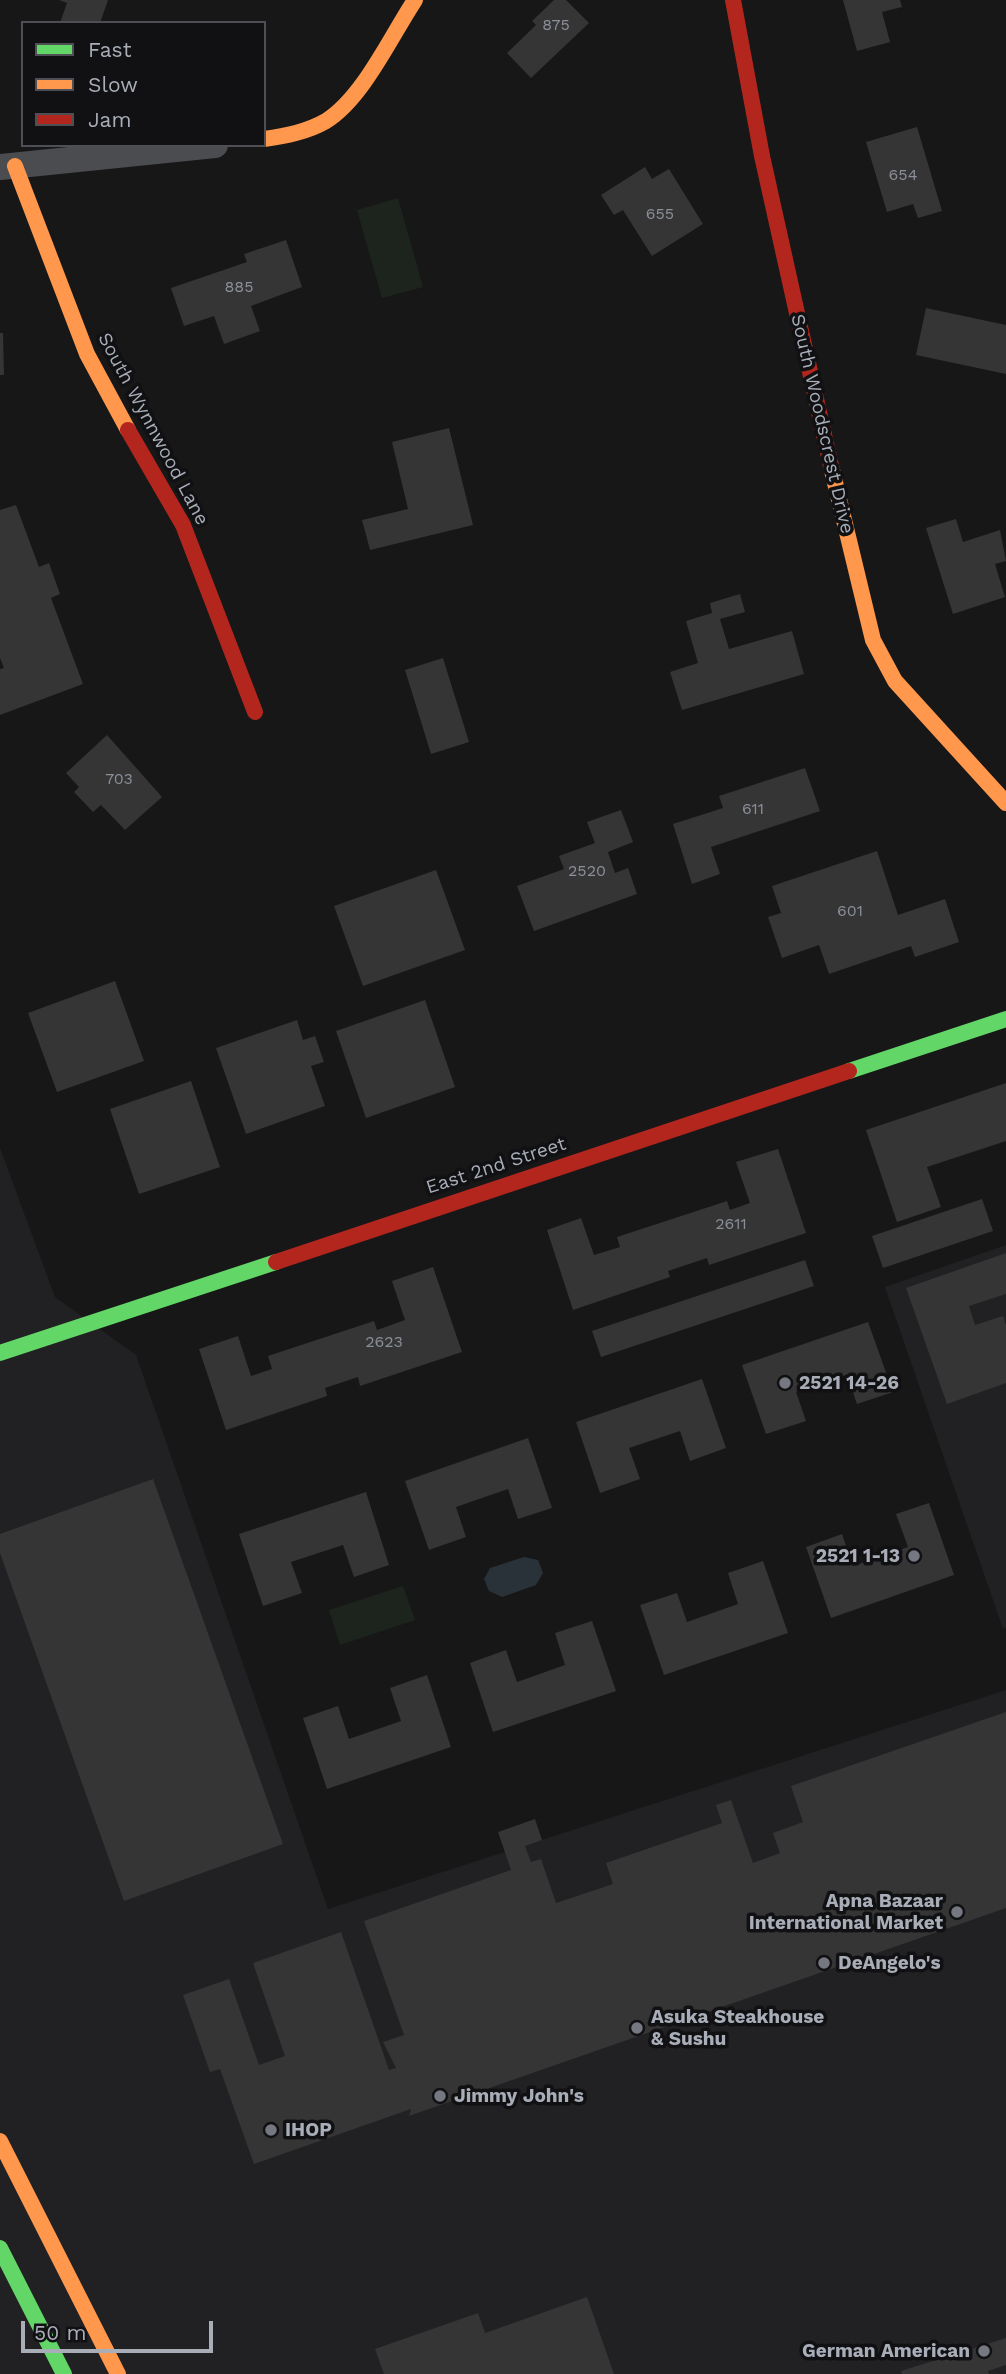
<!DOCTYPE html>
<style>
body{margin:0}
#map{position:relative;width:1006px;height:2374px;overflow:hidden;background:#171717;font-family:"Work Sans",sans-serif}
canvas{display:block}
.legend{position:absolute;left:21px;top:21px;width:245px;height:126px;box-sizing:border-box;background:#111113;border:2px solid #4d4f55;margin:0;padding:9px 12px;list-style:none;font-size:21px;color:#a8adb8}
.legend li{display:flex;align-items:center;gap:14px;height:35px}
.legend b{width:35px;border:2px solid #4d4f55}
.scale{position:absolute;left:21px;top:2321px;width:192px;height:32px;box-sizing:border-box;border:4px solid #a8adb8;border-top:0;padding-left:9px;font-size:21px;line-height:24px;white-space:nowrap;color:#a8adb8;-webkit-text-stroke:5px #111113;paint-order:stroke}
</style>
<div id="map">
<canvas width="1006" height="2374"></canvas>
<ul class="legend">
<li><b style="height:9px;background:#63d668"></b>Fast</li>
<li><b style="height:9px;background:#ff974d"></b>Slow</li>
<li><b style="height:9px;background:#b3261e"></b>Jam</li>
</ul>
<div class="scale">50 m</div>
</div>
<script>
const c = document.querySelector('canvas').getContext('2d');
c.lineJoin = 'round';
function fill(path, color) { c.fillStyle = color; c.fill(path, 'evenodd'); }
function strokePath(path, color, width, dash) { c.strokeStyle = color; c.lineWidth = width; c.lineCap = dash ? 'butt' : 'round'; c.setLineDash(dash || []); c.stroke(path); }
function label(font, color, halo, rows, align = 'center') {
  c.font = font + ' "Work Sans",sans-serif'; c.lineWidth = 7; c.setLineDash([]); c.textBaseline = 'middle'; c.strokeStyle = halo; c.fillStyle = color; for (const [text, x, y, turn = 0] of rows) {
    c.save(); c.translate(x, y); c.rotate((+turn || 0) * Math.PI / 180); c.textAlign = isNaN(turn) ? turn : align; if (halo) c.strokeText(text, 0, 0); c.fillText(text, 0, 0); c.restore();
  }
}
const built = new Path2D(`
 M0 1148 55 1297 136 1355 328 1909 1006 1690V2374H0Z
 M1006 1245V1628L1003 1629 885 1287Z`);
const green = new Path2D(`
 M398 198 423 287 382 298 357 210Z
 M403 1586 415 1620 340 1645 329 1610Z`);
const water = new Path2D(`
 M524 1557 538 1560 543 1573 536 1585 502 1597 489 1591 484 1579 490 1568Z`);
const building = new Path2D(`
 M59 0H108L100 23H60L67 3Z
 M554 0H566L589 23 531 78 507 53 536 25 532 21Z
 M843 0H900L902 7 882 12 890 42 857 51Z
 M917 127 942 211 918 218 913 204 887 212 866 142Z
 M645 167 652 179 669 169 703 224 652 256 623 210 614 215 601 195Z
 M286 240 302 287 251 306 260 331 224 344 214 316 184 326 171 288 247 262 244 254Z
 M926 308 1006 325V374L916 355Z
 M0 333H3L4 375H0Z
 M449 428 473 525 370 550 362 520 408 509 392 442Z
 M16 505 39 567 49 563 60 594 51 598 83 684 0 715V669L4 668 0 658V510Z
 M956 519 963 542 1000 530 1006 561 995 564 1005 597 953 614 926 528Z
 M740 594 745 612 720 619 729 649 792 631 804 674 682 710 670 672 698 663 686 621 712 613 710 603Z
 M443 658 469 742 431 754 405 670Z
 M107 735 162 797 125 830 101 805 93 812 74 792 79 787 66 773Z
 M805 768 820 811 711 847 720 874 692 884 673 824 723 808 719 796Z
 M621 810 633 842 608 852 615 873 628 868 637 894 534 931 517 886 564 869 559 856 595 843 587 822Z
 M877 851 898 915 945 899 959 942 915 957 911 946 829 974 819 945 782 958 768 917 781 913 772 886Z
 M436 870 465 950 363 986 334 906Z
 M115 981 144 1061 57 1092 28 1013Z
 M425 1000 455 1087 366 1118 336 1031Z
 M297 1020 303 1040 315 1036 324 1062 311 1066 325 1106 246 1134 216 1048Z
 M191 1081 220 1167 139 1194 110 1109Z
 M1006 1083V1141L927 1167 941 1207 897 1222 866 1130Z
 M778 1149 806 1233 709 1265 707 1258 668 1271 670 1277 573 1310 547 1230 581 1218 594 1255 620 1247 617 1237 727 1201 730 1210 750 1203 736 1162Z
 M982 1199 993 1231 883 1268 872 1236Z
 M1006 1253V1294L969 1306 975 1325 1003 1316 1006 1325V1383L947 1404 906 1288Z
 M805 1260 814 1286 601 1357 592 1331Z
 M433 1267 462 1352 360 1386 358 1377 325 1388 327 1396 226 1430 199 1349 238 1336 251 1376 272 1369 268 1356 374 1321 377 1330 405 1320 392 1281Z
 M868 1322 893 1392 857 1404 847 1375 796 1392 806 1421 766 1434 742 1365Z
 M702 1379 726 1448 690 1461 680 1431 629 1448 640 1479 600 1493 576 1422Z
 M528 1438 552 1508 518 1519 508 1489 456 1507 466 1537 429 1550 405 1481Z
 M153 1479 283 1844 124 1901 0 1553V1534Z
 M366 1492 389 1565 354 1577 343 1545 291 1562 302 1593 263 1606 239 1534Z
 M929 1503 954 1575 831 1618 806 1547 842 1534 853 1566 908 1547 896 1514Z
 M763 1561 788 1633 664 1675 640 1605 677 1593 687 1622 738 1604 728 1573Z
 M592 1621 616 1691 493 1732 470 1663 506 1650 517 1682 565 1665 555 1633Z
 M427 1675 451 1747 327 1789 303 1718 338 1706 349 1739 401 1721 390 1688Z
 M1006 1712V1908L409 2116 411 2109 254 2164 220 2069 210 2072 183 1995 229 1979 259 2065 285 2056 253 1963 341 1932 389 2070 396 2068 383 2042 404 2035 364 1921 511 1870 498 1832 535 1819 542 1840 525 1846 531 1862 541 1859 556 1903 613 1884 606 1863 722 1823 716 1805 731 1800 753 1863 780 1853 773 1833 803 1822 791 1786Z
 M587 2297 614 2374H384L375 2349 478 2313 485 2333Z
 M1006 2338V2365L988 2371 989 2374H902L901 2371Z`);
const street = new Path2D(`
 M0 167 215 145`);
const fast = new Path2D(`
 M849 1071 1006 1019
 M0 1353 276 1262
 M0 2248 64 2374`);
const slow = new Path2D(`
 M264 139C285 136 307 132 326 121 363 98 391 36 415 0
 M15 166 87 354 128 430
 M831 466 873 640 895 681 1006 803
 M0 2141 118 2374`);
const jam = new Path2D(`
 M733 0 762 156 831 466
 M128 430 183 525 255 712
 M276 1262 849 1071`);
const markers = [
 [785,1383,7,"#757880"],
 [914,1556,7,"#757880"],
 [957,1912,7,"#757880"],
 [824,1963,7,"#757880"],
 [637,2028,7,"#757880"],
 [440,2096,7,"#757880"],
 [271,2130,7,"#757880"],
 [984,2351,7,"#757880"]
];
const numberNames = [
 ["875",556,25],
 ["654",903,175],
 ["655",660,214],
 ["885",239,287],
 ["703",119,779],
 ["611",753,809],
 ["2520",587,871],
 ["601",850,911],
 ["2611",731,1224],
 ["2623",384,1342]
];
const streetNames = [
 ["South Woodscrest Drive",822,424,77],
 ["South Wynnwood Lane",153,429,62],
 ["East 2nd Street",496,1166,-18]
];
const poiNames = [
 ["2521 14-26",799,1383],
 ["2521 1-13",900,1556,"right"],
 ["Apna Bazaar",943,1901,"right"],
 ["International Market",943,1923,"right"],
 ["DeAngelo's",838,1963],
 ["Asuka Steakhouse",651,2017],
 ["& Sushu",651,2039],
 ["Jimmy John's",454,2096],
 ["IHOP",285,2130],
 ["German American",970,2351,"right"]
];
fill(built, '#212123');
fill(green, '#1d241e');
fill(water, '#2a3239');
fill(building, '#353536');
strokePath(street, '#4b4c50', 26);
strokePath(fast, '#63d668', 16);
strokePath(slow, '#ff974d', 16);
strokePath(jam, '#b3261e', 16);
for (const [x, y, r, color] of markers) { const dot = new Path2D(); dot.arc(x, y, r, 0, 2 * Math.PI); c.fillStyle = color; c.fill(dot); strokePath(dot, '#111113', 2.5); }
label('16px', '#8b8f98', null, numberNames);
label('19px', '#a8adb8', '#111113', streetNames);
label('bold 19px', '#a8adb8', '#111113', poiNames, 'left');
</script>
